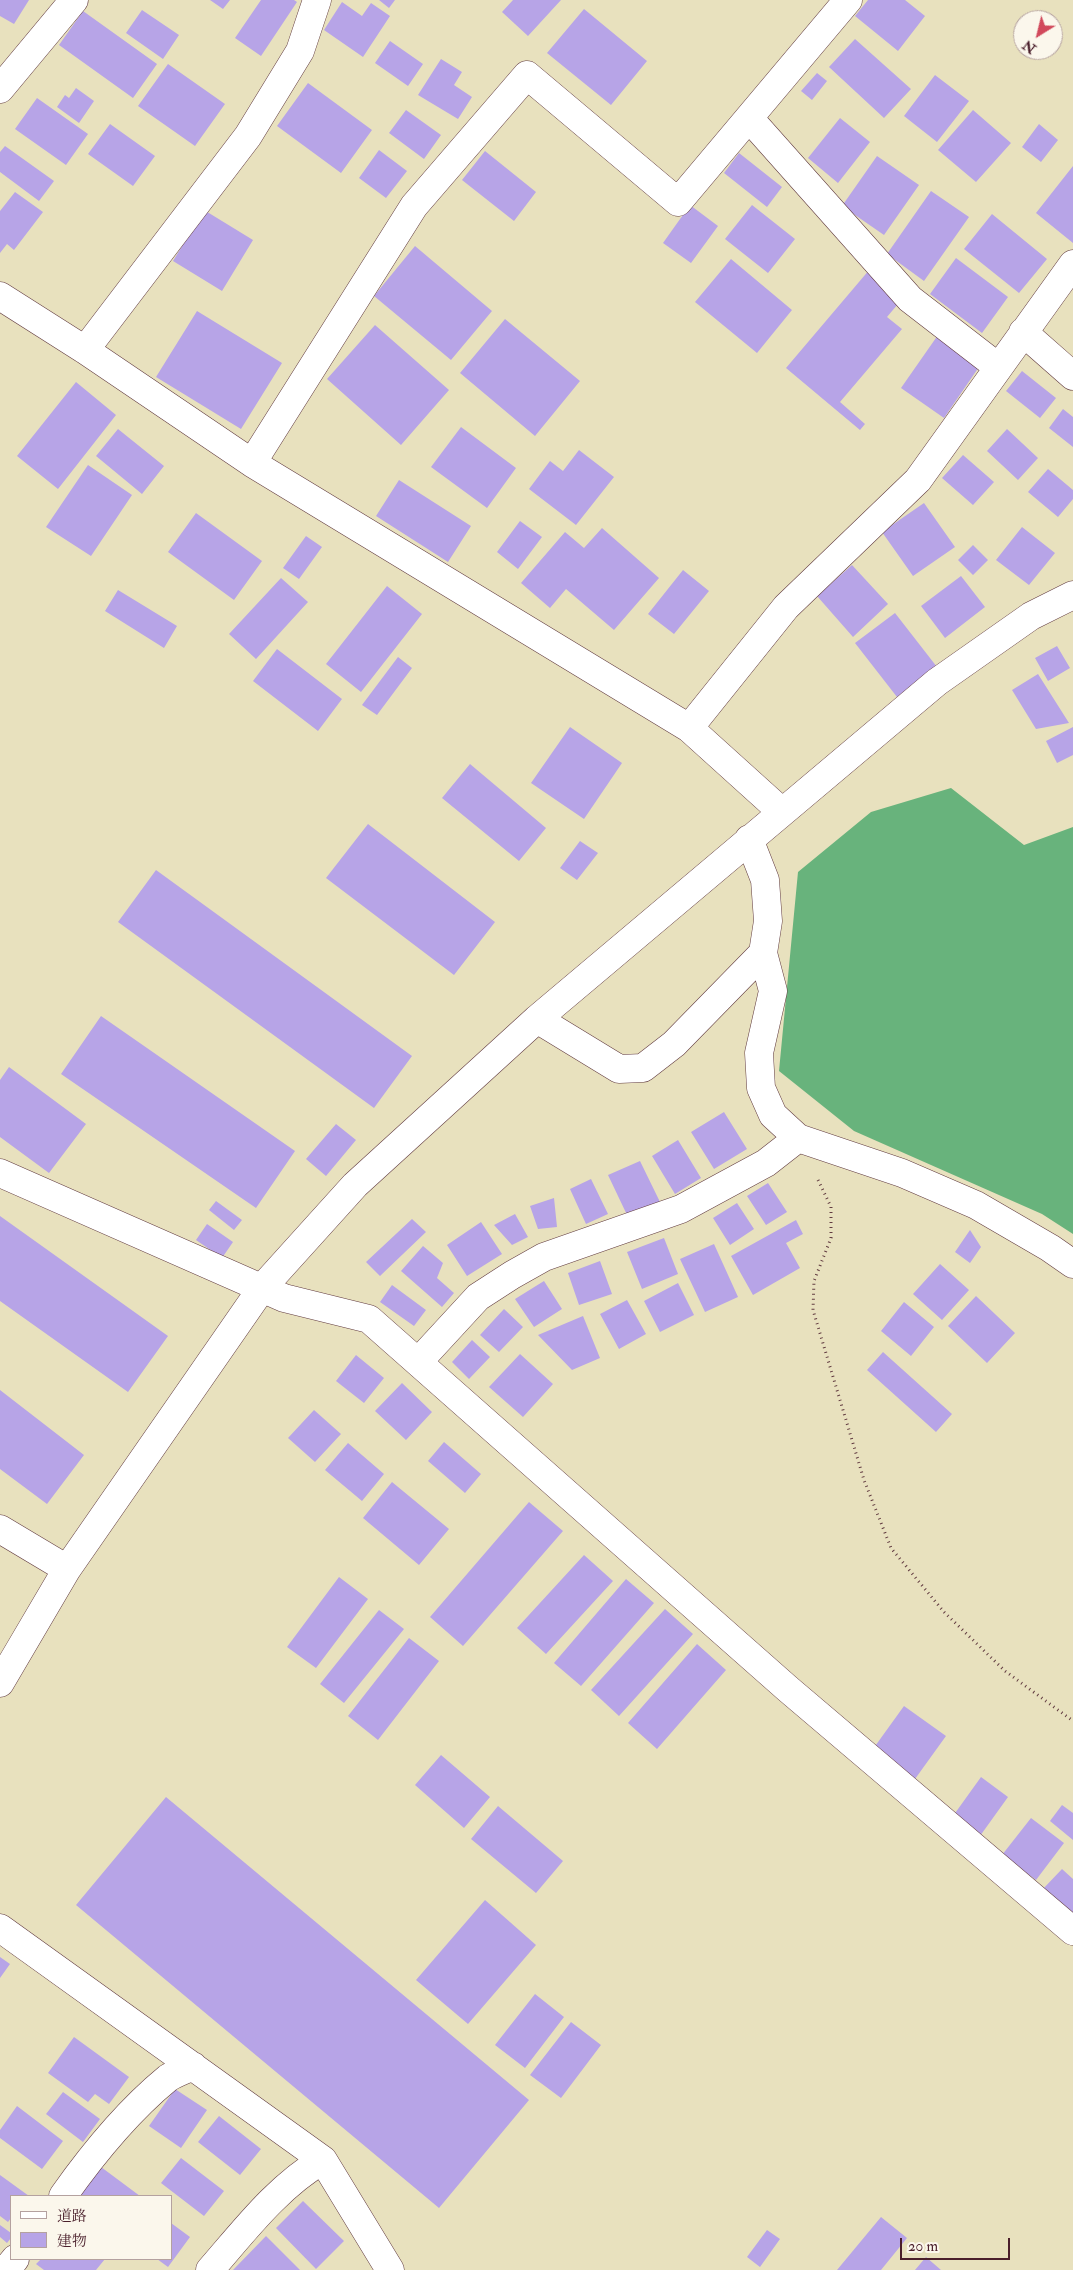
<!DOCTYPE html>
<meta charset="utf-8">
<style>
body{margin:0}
#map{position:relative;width:1073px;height:2270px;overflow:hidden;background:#e8e1be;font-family:"IM FELL Double Pica","Noto Serif JP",serif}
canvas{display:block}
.legend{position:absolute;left:10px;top:2195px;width:162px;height:65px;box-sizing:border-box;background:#fbf7ec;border:1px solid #b4a19f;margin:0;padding:6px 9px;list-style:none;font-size:15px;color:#4a1f2b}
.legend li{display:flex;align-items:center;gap:10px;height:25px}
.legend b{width:25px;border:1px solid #b4a19f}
.north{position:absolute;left:1013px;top:10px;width:50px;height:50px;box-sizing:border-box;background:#fbf7ec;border:1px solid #b4a19f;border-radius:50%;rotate:216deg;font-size:14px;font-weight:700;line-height:20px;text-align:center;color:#4a1f2b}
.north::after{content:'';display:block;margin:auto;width:18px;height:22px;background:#d1495b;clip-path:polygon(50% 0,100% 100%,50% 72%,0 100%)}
.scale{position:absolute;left:900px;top:2238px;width:110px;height:22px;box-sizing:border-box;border:2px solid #4a1f2b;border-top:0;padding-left:6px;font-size:15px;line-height:18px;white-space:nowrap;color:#4a1f2b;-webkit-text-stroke:4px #fbf7ec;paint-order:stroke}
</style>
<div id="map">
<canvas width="1073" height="2270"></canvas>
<ul class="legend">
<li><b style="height:6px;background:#fff"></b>道路</li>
<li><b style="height:14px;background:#b7a4e7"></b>建物</li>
</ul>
<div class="north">N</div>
<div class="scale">20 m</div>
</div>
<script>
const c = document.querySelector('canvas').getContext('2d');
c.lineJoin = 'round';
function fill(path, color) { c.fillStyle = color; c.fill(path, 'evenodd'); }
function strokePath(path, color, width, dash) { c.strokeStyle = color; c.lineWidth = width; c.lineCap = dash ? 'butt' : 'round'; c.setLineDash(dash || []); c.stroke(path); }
const forest = new Path2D(`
 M951 788 1024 845 1073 827V1234L1042 1214 854 1131 779 1071 798 872 871 812Z`);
const building = new Path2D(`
 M0 0H29L14 24 0 16Z
 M210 0H230L223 9Z
 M261 0H294L297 2 261 56 235 38Z
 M379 0H395L389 8Z
 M513 0H561L528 36 502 12Z
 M868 0H905L925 16 898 51 855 16Z
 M342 2 362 16 371 3 390 16 363 57 324 30Z
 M584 9 647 61 611 105 547 53Z
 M142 10 179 35 163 59 126 33Z
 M83 11 157 64 133 98 59 45Z
 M855 39 911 89 884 118 829 67Z
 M390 41 423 64 408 86 375 63Z
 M441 59 462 72 454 85 472 97 458 119 418 95Z
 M168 64 225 104 195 146 138 106Z
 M817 73 827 81 812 100 801 91Z
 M935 75 969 101 937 142 904 116Z
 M308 83 372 130 341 173 277 126Z
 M76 88 94 101 79 123 57 107 65 95 69 98Z
 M37 98 88 134 66 165 15 129Z
 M406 110 441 135 424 159 389 133Z
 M973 110 1011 143 976 182 938 150Z
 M840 118 870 142 838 183 808 158Z
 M110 124 155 156 133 186 88 154Z
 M1039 124 1058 140 1041 162 1022 147Z
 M5 146 54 181 39 201 0 172V152Z
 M379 150 407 171 386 198 359 178Z
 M485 151 536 192 514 221 462 180Z
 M739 153 782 187 767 207 724 173Z
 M877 156 919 185 884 235 842 206Z
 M1073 166V243L1036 213Z
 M931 191 969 217 924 281 887 254Z
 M15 192 43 212 14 250 7 244 0 253V211Z
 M690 205 718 226 691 263 663 243Z
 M752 205 795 239 768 273 725 239Z
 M204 210 253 240 222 291 173 261Z
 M992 214 1047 259 1019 293 964 249Z
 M415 246 492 311 451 360 374 296Z
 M956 258 1008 297 982 333 930 294Z
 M731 259 792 310 757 353 695 302Z
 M870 269 903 298 887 317 902 329 840 402 865 424 860 430 786 368Z
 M197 311 282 363 241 429 156 377Z
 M505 319 580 381 535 436 460 373Z
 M375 325 449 390 401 445 327 379Z
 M938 335 981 364 944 418 901 388Z
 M1022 371 1056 398 1040 418 1006 391Z
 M76 382 116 415 58 489 17 456Z
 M1063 409 1073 417V447L1049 428Z
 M461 427 516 468 487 508 431 467Z
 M118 429 164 466 142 494 96 456Z
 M1007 429 1038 458 1018 480 987 451Z
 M579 450 614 477 576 525 529 489 550 461 563 471Z
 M963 455 994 482 973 505 942 478Z
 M88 465 132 495 91 556 46 527Z
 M1048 469 1073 490V499L1058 517 1028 492Z
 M399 480 471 526 448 562 376 516Z
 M924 503 955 547 913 576 882 532Z
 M196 513 262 561 234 600 168 552Z
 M520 521 542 537 518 569 497 552Z
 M1022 527 1055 553 1029 585 996 560Z
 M602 528 659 578 614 630 566 589 550 608 521 583 565 532 584 548Z
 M306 536 322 547 299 579 283 568Z
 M973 545 988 560 973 575 958 560Z
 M852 565 888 604 853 637 817 596Z
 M683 570 709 591 674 634 648 614Z
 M961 576 985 607 945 638 921 606Z
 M281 578 308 602 256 659 229 634Z
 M387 586 422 614 361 692 326 664Z
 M118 590 177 626 164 648 105 611Z
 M895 613 937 667 897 697 855 643Z
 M1057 646 1070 668 1048 681 1035 658Z
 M277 649 342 699 318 731 253 681Z
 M398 657 412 668 377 715 362 705Z
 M1038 674 1069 723 1036 729 1012 690Z
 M570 727 622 763 584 819 531 783Z
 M1073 727V755L1057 763 1046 741Z
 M470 764 546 828 519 861 442 798Z
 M368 824 495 922 454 975 326 878Z
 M580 841 598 853 577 880 560 868Z
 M156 870 412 1056 374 1108 118 922Z
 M101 1016 295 1151 256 1208 61 1074Z
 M9 1067 86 1124 49 1173 0 1137V1080Z
 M724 1112 747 1149 714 1169 691 1132Z
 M336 1124 356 1140 326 1176 306 1159Z
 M678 1140 701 1178 675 1194 652 1156Z
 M640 1161 660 1202 628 1217 608 1175Z
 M591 1179 608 1214 586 1224 570 1189Z
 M768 1183 787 1212 766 1225 747 1196Z
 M554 1198 557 1227 538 1229 530 1206Z
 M216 1201 242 1220 234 1230 209 1210Z
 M737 1203 754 1229 730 1245 713 1218Z
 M515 1214 528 1237 512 1245 494 1225Z
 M0 1216 168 1336 128 1392 0 1301Z
 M412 1219 426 1232 380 1276 366 1262Z
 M796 1220 803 1234 786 1243 800 1268 753 1295 731 1256Z
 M481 1222 502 1254 467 1276 447 1245Z
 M207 1224 233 1242 222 1258 196 1240Z
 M970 1230 981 1247 970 1263 955 1252Z
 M664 1238 678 1274 642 1289 627 1252Z
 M714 1244 738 1297 705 1312 680 1259Z
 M423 1246 443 1263 437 1278 454 1293 442 1307 401 1271Z
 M600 1261 612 1294 579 1305 568 1273Z
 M940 1264 969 1290 942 1320 913 1294Z
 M544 1281 562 1309 534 1327 515 1299Z
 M678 1283 694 1315 660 1332 644 1301Z
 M392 1285 426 1310 414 1326 380 1302Z
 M976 1296 1015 1333 987 1363 948 1326Z
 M627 1300 646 1334 619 1349 600 1314Z
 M904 1302 934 1327 911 1356 881 1331Z
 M504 1309 523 1327 499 1352 480 1335Z
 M583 1316 600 1358 572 1370 538 1335Z
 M472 1340 490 1357 469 1379 452 1362Z
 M883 1352 952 1414 936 1432 867 1370Z
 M520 1354 553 1384 523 1417 489 1387Z
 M356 1355 384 1378 364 1403 336 1381Z
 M402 1383 432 1412 406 1440 375 1411Z
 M0 1390 84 1455 47 1504 0 1469Z
 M314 1410 341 1434 315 1462 288 1438Z
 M444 1442 481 1474 465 1493 428 1461Z
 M348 1443 384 1474 362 1501 325 1470Z
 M392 1482 449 1529 419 1565 363 1518Z
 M529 1502 563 1531 463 1646 430 1617Z
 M584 1555 613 1581 546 1654 517 1628Z
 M339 1577 368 1599 316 1668 287 1647Z
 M626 1579 654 1603 581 1686 554 1663Z
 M665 1609 693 1634 619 1716 591 1690Z
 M379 1610 404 1629 344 1703 320 1684Z
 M409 1638 439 1661 378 1740 348 1716Z
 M697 1644 726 1670 657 1749 628 1723Z
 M904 1706 946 1736 915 1779 873 1749Z
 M441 1755 490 1797 464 1828 415 1785Z
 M981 1777 1008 1797 980 1836 953 1816Z
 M166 1797 529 2100 439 2208 76 1905Z
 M1062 1805 1073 1813V1840L1050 1821Z
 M498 1806 563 1861 536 1893 471 1839Z
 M1031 1818 1064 1843 1036 1880 1002 1855Z
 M1062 1869 1073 1879V1918L1042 1890Z
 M485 1900 536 1945 468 2024 416 1980Z
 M0 1957 10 1964 0 1978Z
 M535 1994 564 2017 525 2068 495 2045Z
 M571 2022 601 2045 561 2098 530 2075Z
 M74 2037 129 2077 109 2104 95 2094 88 2102 48 2073Z
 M175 2089 207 2110 181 2148 149 2126Z
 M63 2092 100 2119 83 2142 46 2114Z
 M17 2106 63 2141 42 2169 0 2138V2130Z
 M219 2116 261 2149 240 2175 198 2142Z
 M181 2158 224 2191 204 2216 161 2183Z
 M101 2167 140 2196H79Z
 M0 2175 29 2196H11V2218L8 2222 0 2216Z
 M303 2201 344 2241 316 2269 276 2228Z
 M881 2217 907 2238 881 2270H837Z
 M171 2223 190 2237 168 2267 157 2259H171Z
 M0 2225 11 2233V2238L7 2243 0 2237Z
 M767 2230 780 2239 760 2267 747 2257Z
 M266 2236 300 2270H233Z
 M926 2257 941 2270H915Z
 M41 2259H105L96 2270H44L36 2264Z`);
const path = new Path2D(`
 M818 1180 831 1207V1238L814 1281 813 1310 864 1480 891 1548 944 1612 1005 1671 1073 1721`);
const minor = new Path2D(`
 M0 89 74 0
 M749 118 910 299 998 367
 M0 296 85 350 252 463 689 728 782 812
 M1023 332 1073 376
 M85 350 248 136 300 51 317 0
 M252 463 414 206 527 75 678 202 848 0
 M689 728 786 607 918 480 1073 264
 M749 839 765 880 768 921 763 953 773 991 759 1053 761 1088 773 1115 798 1138 902 1173 976 1205 1050 1248 1073 1264
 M537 1019 619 1069 643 1068 674 1044 763 953
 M0 1173 284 1298 369 1319 788 1689 1073 1931
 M419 1361 478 1297 512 1275 544 1257 681 1209 766 1163 798 1138
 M0 1529 67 1569
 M0 1683 67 1569 262 1288 355 1185 537 1019 937 682 1031 616 1073 595
 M0 1928 323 2160 390 2270
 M63 2196C92 2155 129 2110 168 2078 175 2073 185 2070 193 2066
 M6 2270 15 2259
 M210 2270C244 2231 278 2186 323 2160`);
fill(forest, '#68b37c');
fill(building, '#b7a4e7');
strokePath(minor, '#623c41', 29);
strokePath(path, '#623c41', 3, [1, 4]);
strokePath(minor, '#fff', 28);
</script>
